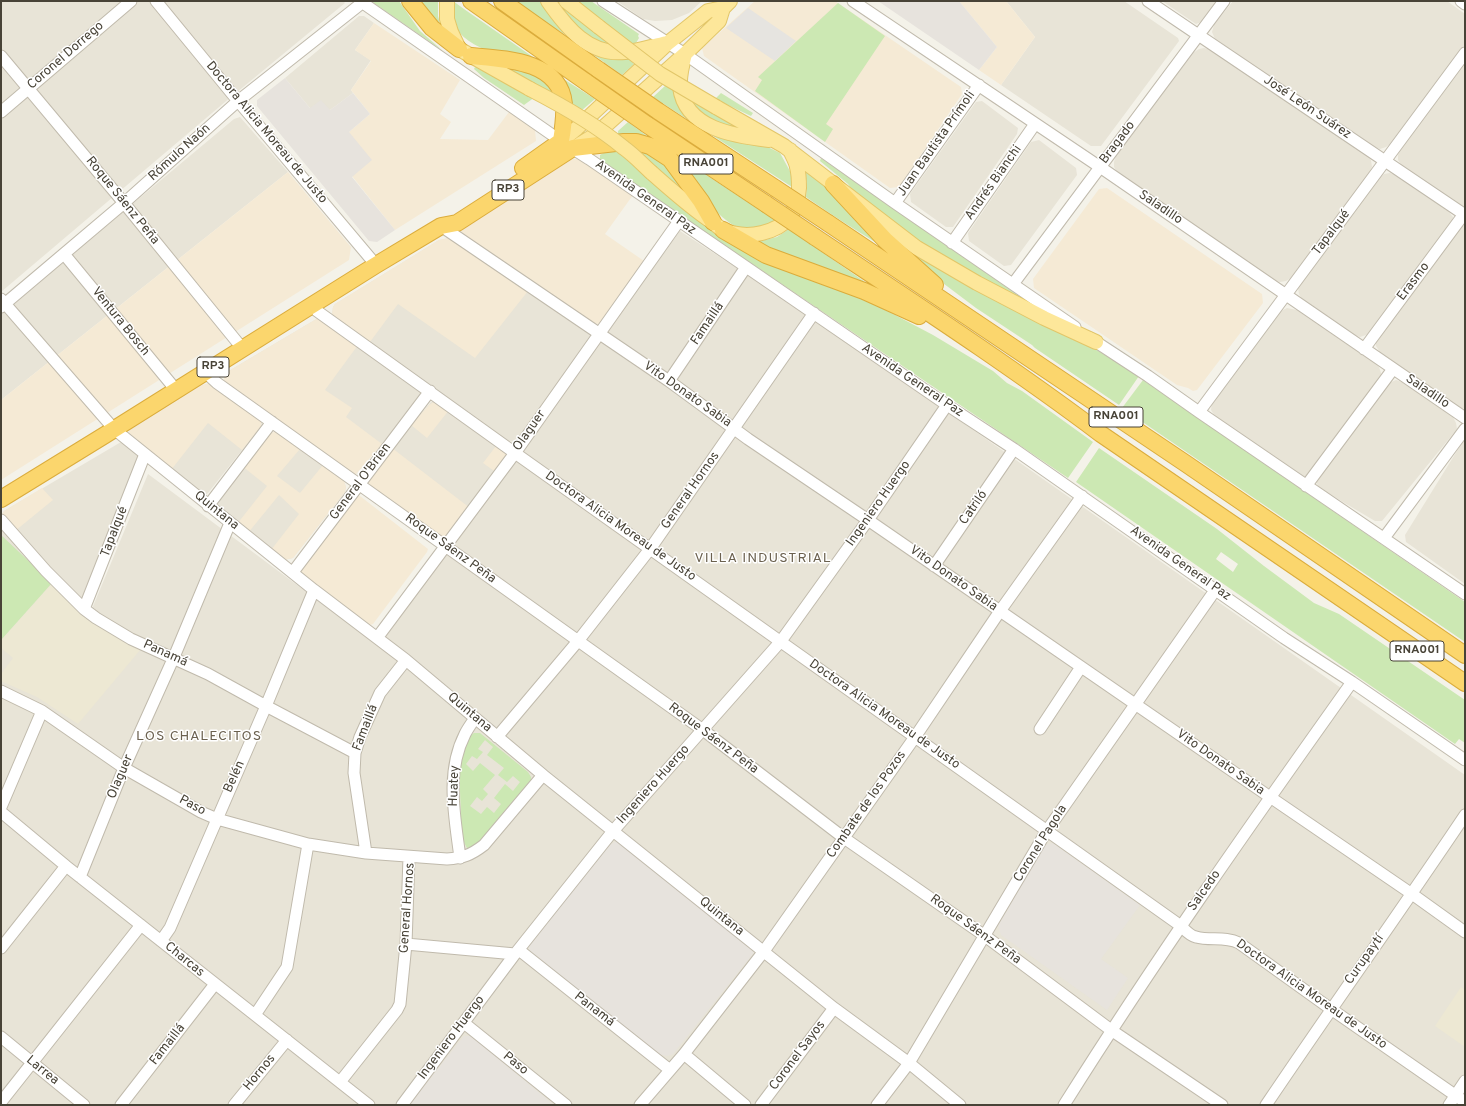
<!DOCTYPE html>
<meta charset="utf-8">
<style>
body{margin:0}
#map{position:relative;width:1466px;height:1106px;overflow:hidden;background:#f4f2e9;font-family:Overpass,sans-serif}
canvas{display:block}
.frame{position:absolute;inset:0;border:2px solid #484337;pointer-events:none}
</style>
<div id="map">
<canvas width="1466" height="1106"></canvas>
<div class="frame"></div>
</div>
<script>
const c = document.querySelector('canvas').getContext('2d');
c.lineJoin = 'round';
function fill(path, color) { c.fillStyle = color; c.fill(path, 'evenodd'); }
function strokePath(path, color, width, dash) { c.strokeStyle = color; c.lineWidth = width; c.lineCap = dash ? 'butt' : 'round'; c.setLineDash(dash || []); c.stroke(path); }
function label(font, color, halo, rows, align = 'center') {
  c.font = font + ' Overpass,sans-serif'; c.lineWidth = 3; c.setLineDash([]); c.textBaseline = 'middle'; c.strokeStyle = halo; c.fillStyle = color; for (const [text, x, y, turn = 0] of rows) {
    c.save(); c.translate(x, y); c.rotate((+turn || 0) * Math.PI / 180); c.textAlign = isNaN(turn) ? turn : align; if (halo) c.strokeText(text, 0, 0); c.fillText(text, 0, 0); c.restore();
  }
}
const residential = new Path2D(`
 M1 1H343L345 3 225 102 1 292Z
 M617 1H702L689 13 672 20 655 21 643 19Z
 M1006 1H1124L1178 38 1179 41 1101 146H1091L1001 85 1035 37Z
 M1162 1H1222L1204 21 1196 24Z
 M1233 1H1447L1465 14V44L1390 144 1386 147 1380 149 1374 147 1215 39 1212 32 1214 25Z
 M359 16H364L374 23 355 50 371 60 351 90 353 93 330 110 310 108 285 78Z
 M1204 48 1211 50 1367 155 1371 160 1372 167 1369 173 1291 278 1286 281 1280 282 1273 280 1118 173 1114 167V162L1116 156 1193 53 1199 49Z
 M1465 62V208L1402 166 1398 160V155L1400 150Z
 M982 101 1018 128 1017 134 953 227H946L911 202 910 194 976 102Z
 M240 117 288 172 1 400V314L234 119Z
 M1039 140 1076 168 1077 175 1011 265 1004 266 969 241 968 233 1031 142Z
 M1390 173 1395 175 1448 211 1453 217 1452 223 1369 334 1360 337 1353 334 1301 298 1299 294 1298 288 1300 284 1380 177 1384 174Z
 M1465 225V409L1458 407 1381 354 1376 346V341L1459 228Z
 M680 231 815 319 1465 775V1105H1V527L89 616 148 474 379 646 453 545Z
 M449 238 589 332 591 335V339L520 440 516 442 508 441 332 315 333 307 335 304 439 240Z
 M1287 308 1297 310 1376 364 1379 367 1381 373V377L1307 476 1305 477 1215 416 1211 410 1212 402 1281 311Z
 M318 318 422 392 420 399 355 475 224 379V374L227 372Z
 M1396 380 1402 382 1453 417 1456 423 1457 429 1382 521H1375L1326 492 1318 486 1316 481 1389 383Z
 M206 384 262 423 261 426 208 493 205 495H201L129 431Z
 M431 402H438L506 454 450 536 365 480Z
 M275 432 279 434 341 478 344 481 346 487 345 492 293 558 284 560 217 508 216 499Z
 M1465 438V584L1406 542 1405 535Z
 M121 442 126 444 139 456 86 593 81 598 77 597 3 518 2 514 4 511Z`);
const commercial = new Path2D(`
 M755 1H835L961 87 962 94 899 187 890 188 704 56 702 48Z
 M959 1H1006L1035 37 1001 85 979 70 997 47Z
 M374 23 460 80 440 114 451 122 440 139 488 140 509 112 535 130 536 141 395 230 352 176 349 132 370 114 351 90 371 61 355 50Z
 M571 159H577L585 162 633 195 605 234 644 261 603 322 599 324 593 323 458 233V230Z
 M288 172 351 247 349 260 1 480V400Z
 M1107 188 1262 294 1263 303 1197 390 1193 391 1188 388 1177 385 1034 288 1033 279 1041 268 1099 189Z
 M449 238 528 291 475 358 398 304 370 342 332 315 333 307 335 304 439 240Z
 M318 318 358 345 325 390 352 408 346 417 382 444 355 475 351 473 225 383 224 379V374L227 372Z
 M210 383 261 420V426L242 450 208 423 171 470 128 434 129 431 202 385Z
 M435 401 449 410 427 438 411 425 429 405Z
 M275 432 279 434 300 449 277 476 300 493 323 465 341 478 344 481 346 487 345 492 293 558 284 560 271 550 299 514 279 495 248 533 237 524 267 486 242 466 270 433Z
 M496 446 504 451 507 457 497 473 483 463Z
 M392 448 470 508 445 539 367 487 365 480Z
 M42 488 53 500 15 531 3 518 2 514 4 511Z
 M356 496H360L428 549 427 552 373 624 370 625H366L298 571Z`);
const industrial = new Path2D(`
 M878 1H959L997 47 979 70Z
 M285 78 310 108 321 100 330 110 353 93 370 114 349 132 372 160 352 177 395 230 377 242 369 241 257 106V100Z
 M617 841 620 842 754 950 753 954 673 1054 667 1056 657 1054 530 953 529 947V942L610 845Z
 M1053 843 1140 905 1101 959 1128 978 1107 1010 1001 935 998 926 1044 845Z
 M464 1036H471L554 1105H409Z`);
const education = new Path2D(`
 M52 583 141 649 78 724 37 697 1 681V674L13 658 1 648V640Z
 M1461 987 1465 990V1047L1435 1026Z`);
const green = new Path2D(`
 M371 1H399L420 31 443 51Z
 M417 1H438V16L440 24Z
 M453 1 464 9 543 64C515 58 466 52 453 23 450 17 453 7 453 1Z
 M516 1H543L555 19 627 57 634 64 622 75 566 35 532 14Z
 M553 1H558L613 47 586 38Z
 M576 1H591L639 34 638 36 639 38 636 43 627 44Z
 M838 3 885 36 826 124 833 129 825 142 755 91 762 80 758 77Z
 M494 61 541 75 558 97Z
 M475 67 535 97 524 105 484 78 474 69Z
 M551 71 595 99 581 111 569 103Z
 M666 85 676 92 679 103 780 153 791 173 792 187 653 97Z
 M721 93 753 113 751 116 715 99Z
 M693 101 748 133C732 127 696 121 693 101Z
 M628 122 655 142 618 136V131Z
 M630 147H638L668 164 691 199Z
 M667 149 778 222C770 224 755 230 748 230 719 228 684 171 667 149Z
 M615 150 712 229 828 284 878 306 933 335 993 371 1007 383 1022 391 1093 442 1068 478 600 161V155L607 151Z
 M821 158 1025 300 1024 303 919 242 853 191 848 184 820 161Z
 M808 170 892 253C863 234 834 217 806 197L807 182 804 172Z
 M871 218 1105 355 1139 376 1119 405 1035 348 1032 345 976 308 919 265Z
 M789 229 878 291 790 259 757 242 777 237Z
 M1143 380 1465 602V642L1122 408Z
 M1099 448 1217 529 1264 566 1314 603 1339 614 1465 700V743L1459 739 1455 744 1076 482ZM1221 552 1238 564 1233 572 1216 559Z
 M1 535 52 583 1 640Z
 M474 733H480L528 772 531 777V784L478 847 467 848C460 837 461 822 461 809 460 791 456 743 474 733ZM485 740 493 747 487 755 504 768 498 775 507 782 513 776 520 782 513 791 505 784 494 798 501 804 494 813 487 807 481 814 470 806 477 797 482 801 488 794 483 789 495 775 480 763 473 771 466 764 472 756 477 759 483 752 478 749Z`);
const parking = new Path2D(`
 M748 8 796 41 775 61 726 28Z`);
const minor = new Path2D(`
 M156 1 238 101 376 265
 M360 1 561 141 589 159 947 405 1014 449 1284 638 1352 682 1465 760
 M603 1 685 54 895 203 1075 327
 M853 1 1100 167 1465 418
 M1148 1 1465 215
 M1461 1 1465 4
 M1 56 124 203 242 348
 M1 112 131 1
 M895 203 979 85
 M441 226 669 381 748 439 868 520 1270 797 1412 894 1465 932
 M952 243 1035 124
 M64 254 176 390
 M1013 284 1224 1
 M1 299 114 429 314 590 406 660 543 775 834 1008 909 1063 960 1105
 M312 305 317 311 515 453 1181 926C1185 930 1190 936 1196 937 1210 941 1225 936 1239 943L1331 1009 1465 1102
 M1 307 124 203 238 101 362 3
 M1090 338 1148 376 1199 412 1465 594
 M1364 349 1464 214
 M205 372 217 383 703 730 844 838 985 936 1111 1030 1222 1105
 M669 381 746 267
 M1199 412 1465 53
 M1306 486 1393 369
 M208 506 272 422
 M1 520 46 571 84 609 96 618 131 639 208 674 266 706 355 753
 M1384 538 1465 429
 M934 566 1014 449
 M293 572 430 391
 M84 609 145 454
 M377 638 515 453 679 221
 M1 691 42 711 124 768 201 812 217 819 308 844 366 853 447 859C463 858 471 855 484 845L543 775
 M1040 729 1081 667
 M497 737 578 641 650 549 814 313
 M1 807 42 711
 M1 812 66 866 369 1105
 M366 853 354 773 355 753 360 737 380 693 406 660
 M460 858C455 817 445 773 465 734 468 728 472 723 475 718
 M80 877 124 768 174 657 230 523
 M161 941 170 928 266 706 314 590
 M406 944 515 954
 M1 948 66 866
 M519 950 670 1070
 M255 1015 287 967 308 844
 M464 1023 566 1105
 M1 1037 84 1105
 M684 1054 745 1105
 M340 1082 397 1010 400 1004 406 944 409 857
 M1 1102 141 925
 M121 1105 215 984
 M234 1105 287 1040
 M402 1105 515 954 613 831 781 641 868 520 947 405
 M640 1105 684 1054 764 951 915 737 1000 611 1082 496
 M761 1105 834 1008
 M877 1105 909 1063 1046 832 1216 589
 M1064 1105C1155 960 1253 821 1352 682
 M1266 1105C1332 1007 1400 912 1465 815
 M1449 1105 1465 1081`);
const major = new Path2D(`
 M447 1V19L451 32 459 49 530 89
 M548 1C566 27 589 56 625 52 639 51 653 46 667 43
 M566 1 599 27
 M685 54C682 65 679 76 680 87 685 129 735 136 769 140
 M716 107 784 146 917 248 977 283 1044 318 1096 342
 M561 141 577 128 668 43 708 11 723 8
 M574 148 595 135 685 54 719 21 723 8 730 1
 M652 173C670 189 688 205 708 219 713 222 718 227 723 230 735 235 750 236 762 233 787 227 797 213 799 188 799 181 799 174 797 167 796 161 792 155 790 150`);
const highway = new Path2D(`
 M410 1 432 28 459 49
 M471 1 586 82
 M502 1 599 70
 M471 56C504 59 560 60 564 104 565 116 563 129 561 141L523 168
 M658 111 775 188
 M646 124 766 204
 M833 184 885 240 935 285
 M828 223 1185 463 1465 655
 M723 230 766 255 864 291 919 316
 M815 237C911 301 1008 364 1101 434L1465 683
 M1 499 105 435 376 265 441 226 457 223 573 148 624 142H636L650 146 670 159 701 201 713 222`);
const majorBridge = new Path2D(`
 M599 27 660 74 716 107
 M530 89C563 106 595 124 624 148 634 155 643 165 652 173`);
const highwayBridge = new Path2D(`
 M599 70 658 111
 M586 82 646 124
 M775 188 828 223
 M766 204 815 237`);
const shields = [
 [706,164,54],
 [508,190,32],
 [213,367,32],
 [1116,417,54],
 [1417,651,54]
];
const shieldNames = [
 ["RNA001",706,164],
 ["RP3",508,190],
 ["RP3",213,367],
 ["RNA001",1116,417],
 ["RNA001",1417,651]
];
const streetNames = [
 ["Coronel Dorrego",66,56,-41],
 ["José León Suárez",1307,108,34],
 ["Doctora Alicia Moreau de Justo",266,133,50],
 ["Bragado",1118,143,-53],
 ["Juan Bautista Prímoli",937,144,-55],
 ["Rómulo Naón",180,153,-42],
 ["Andrés Bianchi",994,183,-55],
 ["Avenida General Paz",645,198,35],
 ["Roque Sáenz Peña",122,201,51],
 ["Saladillo",1160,208,34],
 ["Tapalqué",1332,233,-53],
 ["Erasmo",1414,282,-53],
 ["Ventura Bosch",120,322,51],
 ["Famaillá",708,324,-56],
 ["Avenida General Paz",912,381,34],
 ["Saladillo",1427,392,34],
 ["Vito Donato Sabia",687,395,35],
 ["Olaguer",530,431,-55],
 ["General O'Brien",361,482,-53],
 ["General Hornos",691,491,-55],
 ["Ingeniero Huergo",879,504,-55],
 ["Catriló",974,508,-55],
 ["Quintana",216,511,39],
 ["Doctora Alicia Moreau de Justo",620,527,35],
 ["Tapalqué",115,532,-69],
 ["Roque Sáenz Peña",450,549,36],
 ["Avenida General Paz",1180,564,35],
 ["Vito Donato Sabia",953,579,35],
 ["Panamá",165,654,24],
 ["Quintana",469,713,40],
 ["Doctora Alicia Moreau de Justo",884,715,35],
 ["Famaillá",366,728,-69],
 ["Roque Sáenz Peña",713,739,37],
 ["Vito Donato Sabia",1220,763,35],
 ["Olaguer",121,777,-67],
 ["Belén",235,777,-66],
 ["Ingeniero Huergo",654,785,-48],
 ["Huatey",455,786,-88],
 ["Combate de los Pozos",867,805,-55],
 ["Paso",192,806,28],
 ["Coronel Pagola",1041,844,-58],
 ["Salcedo",1205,891,-55],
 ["General Hornos",408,908,-86],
 ["Quintana",721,917,39],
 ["Roque Sáenz Peña",975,930,36],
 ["Charcas",184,960,39],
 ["Curupaytí",1365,960,-55],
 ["Doctora Alicia Moreau de Justo",1311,995,35],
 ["Panamá",594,1010,38],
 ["Ingeniero Huergo",452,1038,-53],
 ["Famaillá",168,1045,-52],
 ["Coronel Sayos",798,1056,-53],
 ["Paso",515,1064,39],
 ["Larrea",42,1071,39],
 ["Hornos",260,1073,-51]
];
const neighbourhoodNames = [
 ["VILLA INDUSTRIAL",763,559],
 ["LOS CHALECITOS",199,737]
];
fill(residential, '#e8e4d7');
fill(commercial, '#f5ead5');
fill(industrial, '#e7e3dd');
fill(education, '#ede8d3');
fill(green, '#cce8b3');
fill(parking, '#e6e4e0');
strokePath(minor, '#c0baac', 13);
strokePath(major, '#e2c669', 16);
strokePath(highway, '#dbac3c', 18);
strokePath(minor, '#fff', 11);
strokePath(major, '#fde79a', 14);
strokePath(highway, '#fbd66d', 16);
strokePath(majorBridge, '#e2c669', 16, []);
strokePath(highwayBridge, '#dbac3c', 18, []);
strokePath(majorBridge, '#fde79a', 14);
strokePath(highwayBridge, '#fbd66d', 16);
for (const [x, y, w] of shields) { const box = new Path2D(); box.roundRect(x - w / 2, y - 10, w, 20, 3); c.fillStyle = '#fff'; c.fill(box); strokePath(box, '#484337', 1); }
label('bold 12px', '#484337', null, shieldNames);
label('13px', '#484337', '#fff', streetNames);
c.letterSpacing = '1px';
label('14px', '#6b614f', '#fff', neighbourhoodNames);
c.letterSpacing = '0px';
</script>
